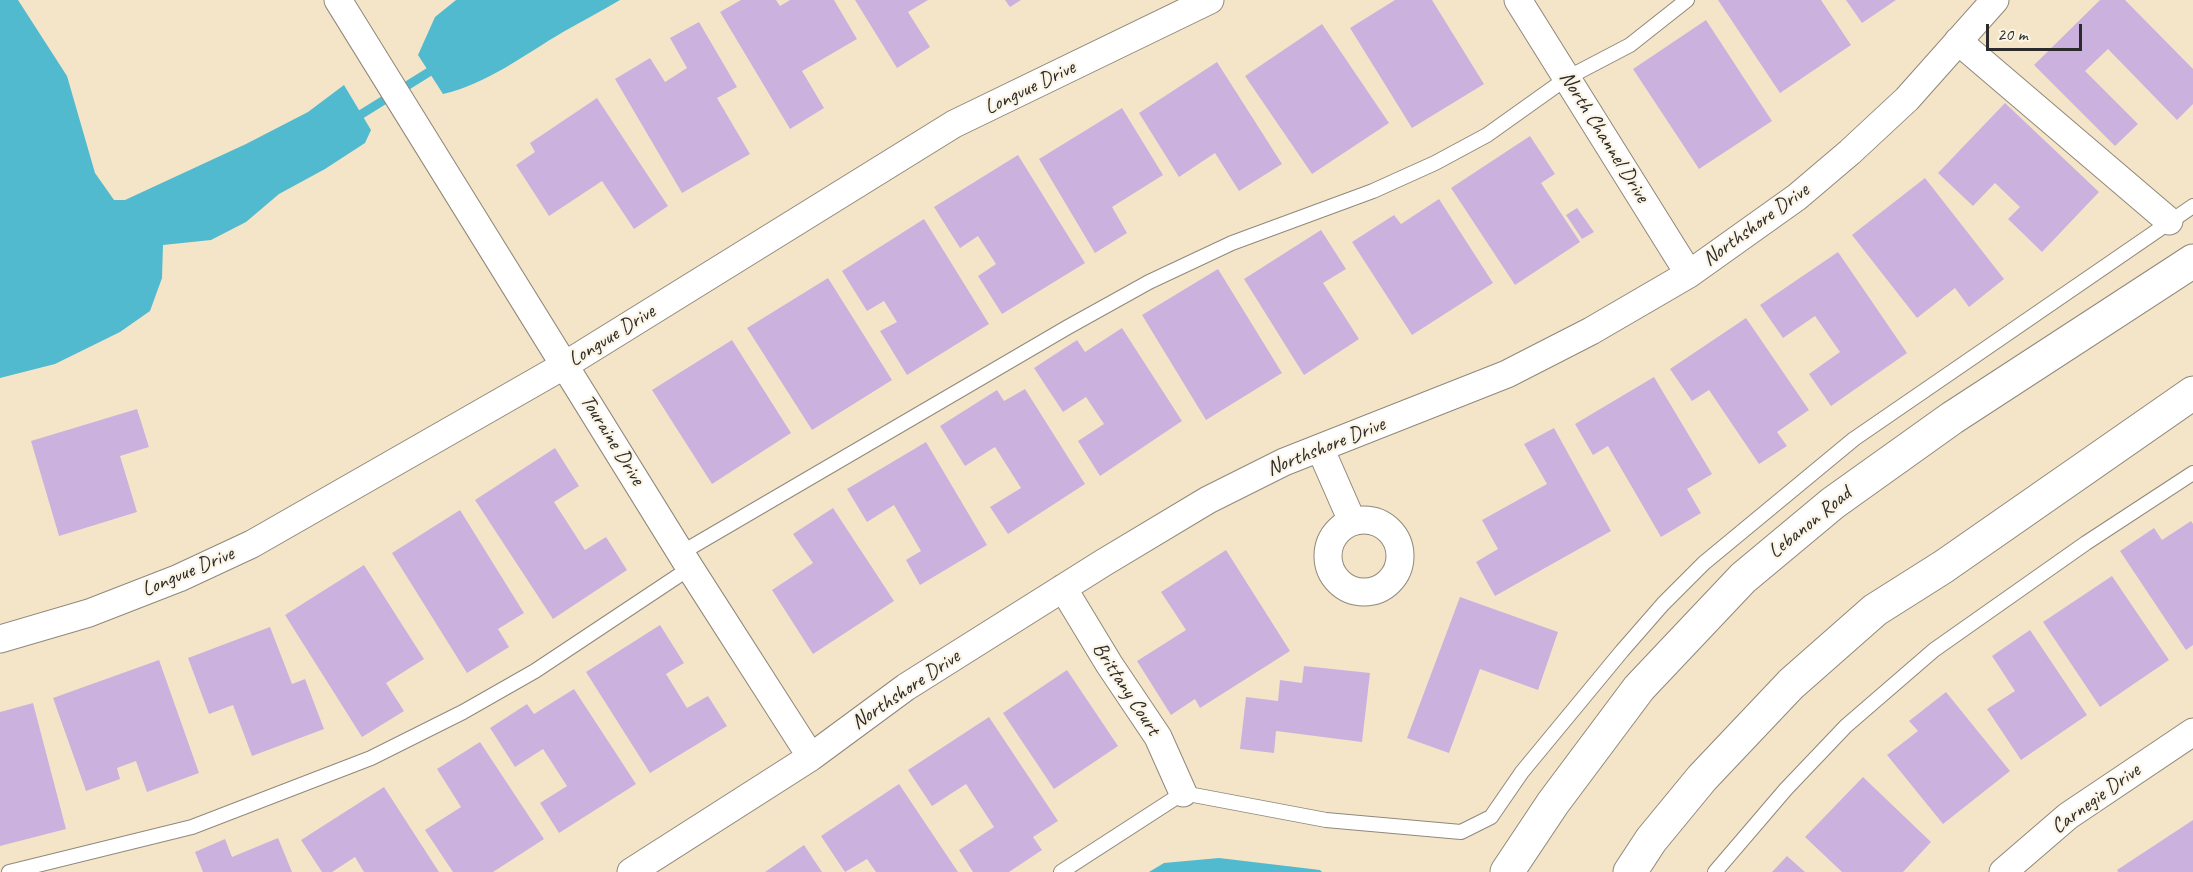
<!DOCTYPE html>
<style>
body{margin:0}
#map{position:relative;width:2193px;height:872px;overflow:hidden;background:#f4e5c9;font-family:Caveat,sans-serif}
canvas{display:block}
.scale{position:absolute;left:1986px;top:24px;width:96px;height:27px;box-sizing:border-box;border:3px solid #2b2b2b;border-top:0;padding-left:8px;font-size:18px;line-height:21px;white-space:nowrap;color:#2b2b2b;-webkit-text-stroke:4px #fcf5e5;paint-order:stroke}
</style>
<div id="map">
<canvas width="2193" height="872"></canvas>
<div class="scale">20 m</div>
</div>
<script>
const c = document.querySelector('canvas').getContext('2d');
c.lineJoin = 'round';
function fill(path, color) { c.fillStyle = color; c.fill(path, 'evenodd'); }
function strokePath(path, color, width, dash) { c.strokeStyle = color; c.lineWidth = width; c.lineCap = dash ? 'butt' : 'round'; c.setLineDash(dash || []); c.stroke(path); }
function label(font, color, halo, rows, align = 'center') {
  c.font = font + ' Caveat,sans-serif'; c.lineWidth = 4.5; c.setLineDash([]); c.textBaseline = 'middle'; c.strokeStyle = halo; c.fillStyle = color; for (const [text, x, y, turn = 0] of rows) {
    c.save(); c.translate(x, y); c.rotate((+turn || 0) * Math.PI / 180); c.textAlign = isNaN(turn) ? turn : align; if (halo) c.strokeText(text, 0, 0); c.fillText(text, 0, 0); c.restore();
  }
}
const water = new Path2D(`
 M0 0H18L67 76 95 173 114 200H125L246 144 308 112 344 85 371 130 365 143 325 169 279 194 246 222 211 240 163 245 162 278 150 311 120 332 55 364 0 378Z
 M456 0H620C602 11 582 21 563 32 524 55 487 84 443 94L418 55 435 17Z
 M1219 858 1320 870 1322 872H1149L1164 863Z`);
const stream = new Path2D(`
 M352 120 437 67`);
const building = new Path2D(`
 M741 0H776L780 6 790 0H834L857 39 802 71 824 108 790 129 720 12Z
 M855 0H928L908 12 930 47 897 68Z
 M1005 0H1021L1010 7Z
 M1395 0H1432L1484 84 1412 128 1350 28Z
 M1718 0H1821L1851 45 1780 93Z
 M1846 0H1896L1862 23Z
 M2100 0H2125L2193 69V104L2177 120 2108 49 2085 71 2138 124 2115 146 2034 65Z
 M1706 20 1772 121 1699 169 1633 69Z
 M699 22 737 87 717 98 750 154 682 193 615 79 650 58 665 82 687 68 670 38Z
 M1322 24 1389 123 1312 174 1245 76Z
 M1217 62 1282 164 1239 191 1215 153 1179 177 1139 113Z
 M597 98 668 206 634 229 602 181 549 216 516 165 535 152 530 143Z
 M2005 103 2099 192 2042 252 2008 219 2020 207 1995 183 1973 206 1938 173Z
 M1122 108 1163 175 1112 207 1127 233 1095 253 1039 159Z
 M1530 136 1555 174 1541 183 1580 242 1515 285 1451 188Z
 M1018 155 1085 263 1002 314 978 276 996 264 978 236 960 248 934 207Z
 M1925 178 2004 279 1969 307 1955 288 1917 318 1852 235Z
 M1439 199 1493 283 1412 335 1352 242 1394 215 1401 224Z
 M1577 208 1594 232 1582 239 1566 215Z
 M924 219 989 324 907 375 880 331 897 322 884 301 867 311 842 271Z
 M1321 230 1346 269 1323 283 1359 339 1304 375 1244 279Z
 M1838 252 1907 353 1831 406 1809 374 1840 352 1815 316 1783 338 1760 305Z
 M1218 269 1282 373 1206 420 1142 315Z
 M828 278 892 380 812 430 747 328Z
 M1746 318 1809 410 1777 432 1787 446 1759 464 1709 390 1692 401 1670 369Z
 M1122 328 1182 421 1100 476 1078 441 1104 424 1086 397 1063 412 1034 368 1077 340 1085 352Z
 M732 340 791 433 712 484 652 390Z
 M1654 377 1712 474 1687 489 1701 513 1661 537 1608 446 1593 455 1575 424Z
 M1025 389 1085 484 1008 534 990 507 1021 488 995 447 965 466 940 426 997 390 1004 401Z
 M137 409 149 447 120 456 137 512 59 536 31 441Z
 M1554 428 1611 531 1495 596 1476 562 1498 549 1482 520 1547 484 1524 444Z
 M926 442 987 545 920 585 906 560 921 551 894 505 867 522 847 489Z
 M555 448 579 486 554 502 585 550 606 537 627 570 553 619 475 500Z
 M833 508 894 601 813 654 772 590 813 563 793 534Z
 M460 510 524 613 498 629 509 647 467 673 392 553Z
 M2191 521 2193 524V645L2186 650 2120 551 2154 528 2162 540Z
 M1226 550 1290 651 1200 708 1195 699 1171 715 1137 661 1186 630 1161 592Z
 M364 565 424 659 386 683 404 711 362 737 285 615Z
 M2112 576 2169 660 2100 707 2043 622Z
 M1460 597 1558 632 1538 690 1480 669 1449 753 1407 738Z
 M660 625 684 663 666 674 687 708 708 696 727 726 650 773 586 672Z
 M270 627 292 684 305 679 324 729 252 756 233 705 209 714 188 658Z
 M2030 630 2087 715 2021 760 1987 709 2015 691 1992 656Z
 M159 660 199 773 147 792 136 761 117 768 120 779 86 791 53 698Z
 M1304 666 1370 673 1362 742 1276 731 1274 753 1240 749 1246 697 1278 701 1280 680 1302 683Z
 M1067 670 1118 746 1054 789 1003 713Z
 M574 689 636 784 559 833 540 803 567 786 543 749 515 767 490 728 527 704 534 714Z
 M1946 692 2010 771 1943 824 1887 755 1918 731 1909 721Z
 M33 703 66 829 0 846V712Z
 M989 717 1058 821 1033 837 1042 850 1009 872H973L959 850 994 827 966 784 932 806 908 770Z
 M480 742 544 839 493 872H453L425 830 461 807 437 769Z
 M1863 777 1931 842 1903 872H1842L1805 837Z
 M899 784 958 872H876L867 859 845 872 821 836Z
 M384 787 439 872H364L355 857 332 872H322L301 840Z
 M2193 820V872H2118L2117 870Z
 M278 838 292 872H203L195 852 225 839 232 857Z
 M804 845 822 872H765Z
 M1787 856 1805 872H1772Z`);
const lane = new Path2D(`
 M681 553 1068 327 1149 282 1232 243 1373 191 1435 163 1487 135 1567 78 1630 45 1687 0
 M9 872 192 827 371 758 463 712 535 671 690 568
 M1061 872 1183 793 1326 820 1461 832 1491 817 1522 772 1622 651 1663 604 1704 563 1854 439 2193 206
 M1715 872 1786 789 1846 726 1934 650 2086 543 2193 473`);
const street = new Path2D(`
 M338 0 690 568 811 757
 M1518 0 1689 274
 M1958 41 2169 221
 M1320 448 1352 521
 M1328 556a36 36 0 1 1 72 0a36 36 0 1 1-72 0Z
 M1063 588 1109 664 1158 737 1183 793
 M0 639 89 613 179 578 252 544 565 365 954 124 1210 0
 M631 872 811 757 906 687 1103 563 1208 500 1284 462 1507 374 1591 331 1689 274 1797 197 1850 152 1907 99 1995 0
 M2003 872 2068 816 2193 732`);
const secondary = new Path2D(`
 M1507 872 1553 803 1639 688 1743 578 1833 503 1952 418 2193 261
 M1630 872 1651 840 1702 778 1791 684 1875 610 1943 567 2193 393`);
const streetNames = [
 ["Longvue Drive",1030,88,-26],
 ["North Channel Drive",1604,137,58],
 ["Northshore Drive",1756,225,-36],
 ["Longvue Drive",612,336,-32],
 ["Touraine Drive",612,440,58],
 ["Northshore Drive",1326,447,-22],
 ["Lebanon Road",1810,523,-39],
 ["Longvue Drive",188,572,-23],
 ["Brittany Court",1126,689,57],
 ["Northshore Drive",906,690,-34],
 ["Carnegie Drive",2096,799,-36]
];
fill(water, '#51bacf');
strokePath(stream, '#51bacf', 9);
fill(building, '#cbb2de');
strokePath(lane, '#90887a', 16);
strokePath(street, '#90887a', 29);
strokePath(secondary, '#90887a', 35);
strokePath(lane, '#fff', 14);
strokePath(street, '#fff', 27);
strokePath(secondary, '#fff', 33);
label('21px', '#2b2b2b', '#fcf5e5', streetNames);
</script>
